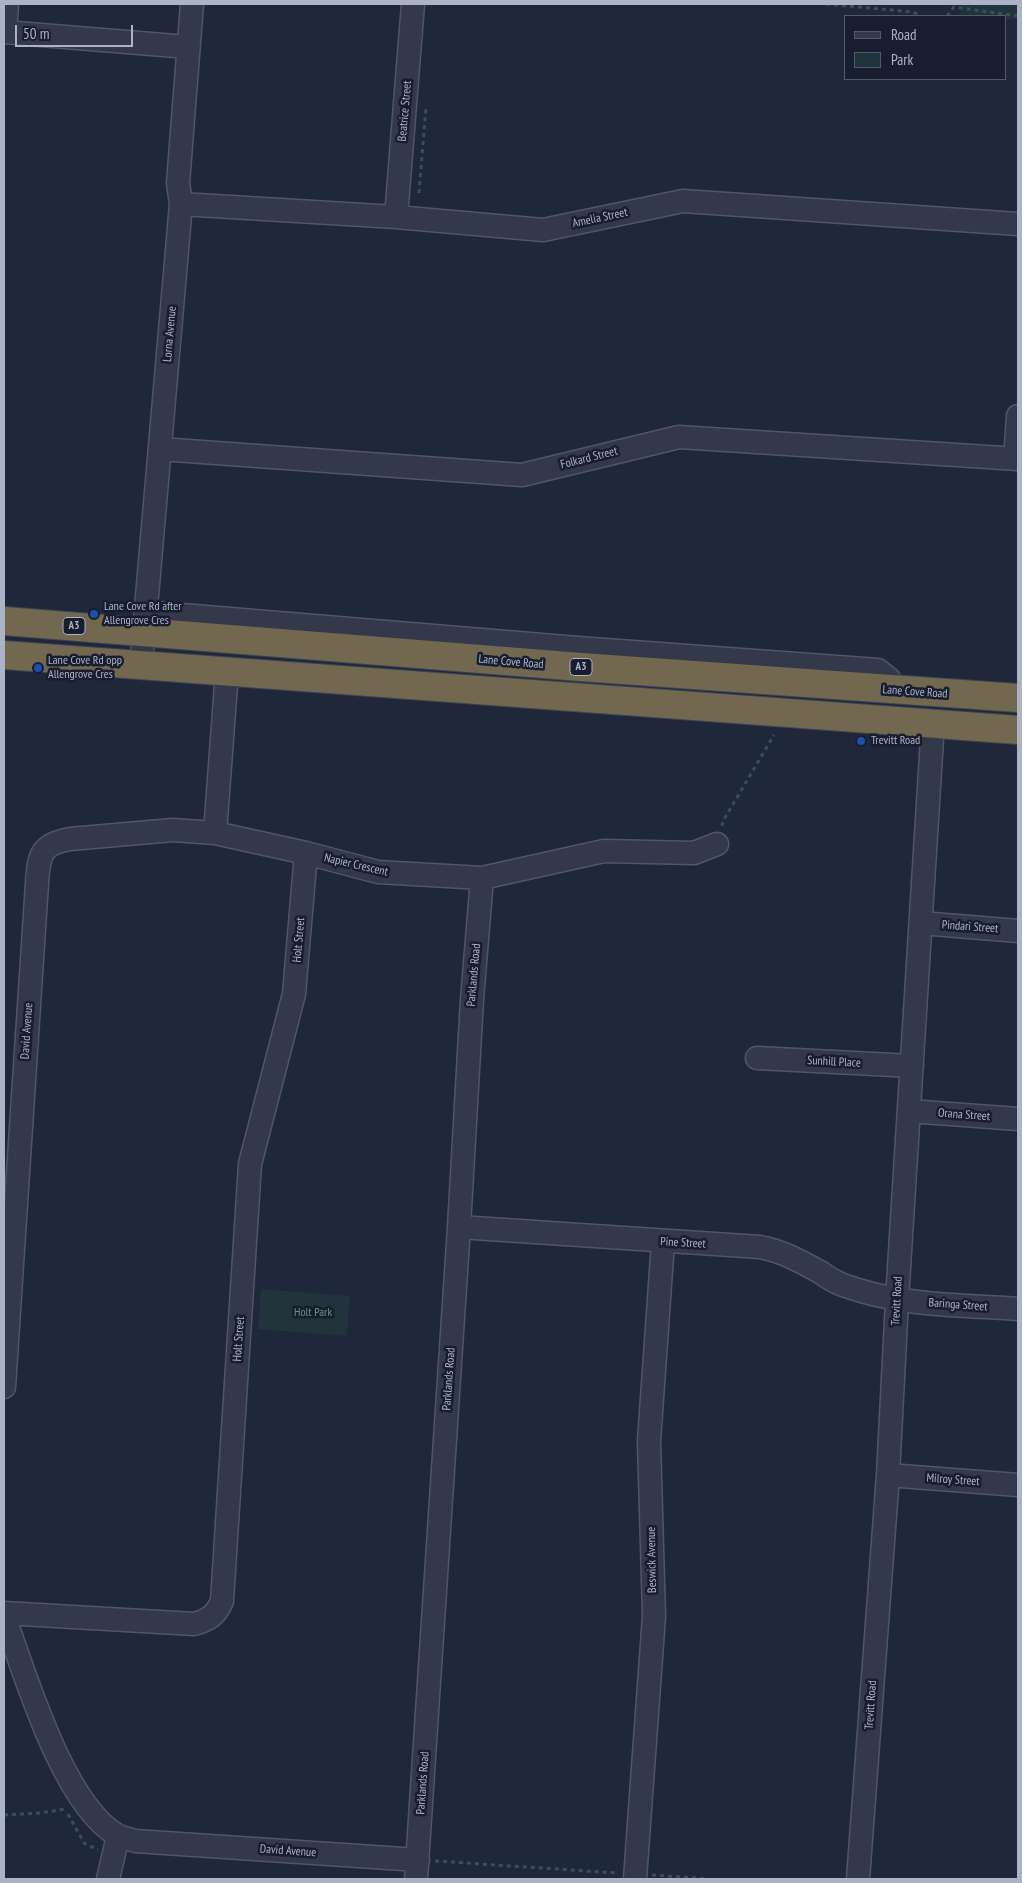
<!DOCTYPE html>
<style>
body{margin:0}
#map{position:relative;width:1022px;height:1883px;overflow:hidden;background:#1f273a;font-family:"PT Sans Narrow",sans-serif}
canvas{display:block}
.frame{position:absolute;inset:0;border:5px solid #adb3c7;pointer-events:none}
.legend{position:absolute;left:844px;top:15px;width:162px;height:65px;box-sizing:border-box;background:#181e2f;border:1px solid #545a6c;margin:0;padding:6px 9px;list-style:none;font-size:15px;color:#adb3c7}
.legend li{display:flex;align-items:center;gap:10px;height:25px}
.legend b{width:25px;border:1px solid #545a6c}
.scale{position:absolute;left:15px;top:25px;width:118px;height:22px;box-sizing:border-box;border:2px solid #adb3c7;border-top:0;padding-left:6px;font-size:15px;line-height:18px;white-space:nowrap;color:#adb3c7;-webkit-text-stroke:4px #181e2f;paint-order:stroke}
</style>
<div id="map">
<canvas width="1022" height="1883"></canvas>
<div class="frame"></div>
<ul class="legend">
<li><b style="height:6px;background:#33394a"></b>Road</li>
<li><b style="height:14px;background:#21343b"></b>Park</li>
</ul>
<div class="scale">50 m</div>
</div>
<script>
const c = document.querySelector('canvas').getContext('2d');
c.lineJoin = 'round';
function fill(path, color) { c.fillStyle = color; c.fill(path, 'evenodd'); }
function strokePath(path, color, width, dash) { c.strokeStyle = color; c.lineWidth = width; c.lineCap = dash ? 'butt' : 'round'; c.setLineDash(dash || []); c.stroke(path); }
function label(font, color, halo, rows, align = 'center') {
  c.font = font + ' "PT Sans Narrow",sans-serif'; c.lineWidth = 5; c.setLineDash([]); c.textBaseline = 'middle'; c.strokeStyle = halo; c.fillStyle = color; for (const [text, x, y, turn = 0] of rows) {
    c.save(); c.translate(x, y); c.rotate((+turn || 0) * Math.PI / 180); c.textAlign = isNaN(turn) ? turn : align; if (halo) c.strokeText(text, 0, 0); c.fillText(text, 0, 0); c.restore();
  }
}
const green = new Path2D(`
 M961 4H1018V20L1006 19V16L960 15Z
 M261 1289 350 1296 347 1336 258 1329Z`);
const path = new Path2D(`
 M826 4 913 12 921 16
 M947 16 954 7 1018 16
 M419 193 426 107
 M722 826 723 821 774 735
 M68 1814 84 1843 98 1850
 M4 1815 40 1813 65 1809
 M435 1861 618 1873
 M652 1875 709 1879`);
const minor = new Path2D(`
 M4 32 188 47
 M5 32 7 4
 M181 204 396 217 543 230 683 201 1018 224
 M396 217 413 4
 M160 449 522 475 679 437 1018 459
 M1015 459 1018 416
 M146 612 578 648 878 670 889 679 895 691
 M141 665 181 204 178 183 192 4
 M215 833 227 671
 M921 923 1018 931
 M757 1058 912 1066
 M909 1111 1018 1119
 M459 1227 760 1247C782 1251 800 1261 820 1272 827 1277 835 1282 843 1285 899 1306 960 1305 1018 1309
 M4 1387 37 883C39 856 40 844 70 839L173 830 215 833 306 853 378 872 482 878 604 851 694 853 717 844
 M888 1475 1018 1485
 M4 1613 194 1624C209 1620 216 1615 222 1601L250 1164 294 994 306 853
 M4 1616C25 1674 63 1804 117 1835 122 1838 130 1839 135 1841L418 1860
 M108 1879 118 1836
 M416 1879 459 1227 472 1000 482 878
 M635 1879 654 1616 649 1441 663 1242
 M858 1879 888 1475 897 1300 933 723`);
const highway = new Path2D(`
 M4 621 581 667 1018 698
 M4 655 1018 730`);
const markers = [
 [94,614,5,"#1a4fb4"],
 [38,668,5,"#1a4fb4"],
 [861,741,5,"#1a4fb4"]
];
const shields = [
 [74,626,22],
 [581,667,22]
];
const shieldNames = [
 ["A3",74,626],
 ["A3",581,667]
];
const streetNames = [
 ["Beatrice Street",405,111,-85],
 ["Amelia Street",600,218,-12],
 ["Lorna Avenue",170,334,-85],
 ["Folkard Street",589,458,-14],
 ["Lane Cove Road",511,662,5],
 ["Lane Cove Road",915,692,4],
 ["Napier Crescent",356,865,13],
 ["Pindari Street",970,927,4],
 ["Holt Street",299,940,-85],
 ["Parklands Road",474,975,-85],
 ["David Avenue",27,1031,-86],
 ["Sunhill Place",834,1062,3],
 ["Orana Street",964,1115,4],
 ["Pine Street",683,1243,3],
 ["Trevitt Road",897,1301,-87],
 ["Baringa Street",958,1305,4],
 ["Holt Street",239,1339,-86],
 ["Parklands Road",449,1379,-86],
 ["Milroy Street",953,1480,4],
 ["Beswick Avenue",652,1560,-91],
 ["Trevitt Road",871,1705,-86],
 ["Parklands Road",423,1783,-86],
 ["David Avenue",288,1851,4]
];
const poiNames = [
 ["Lane Cove Rd after",104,607],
 ["Allengrove Cres",104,621],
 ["Lane Cove Rd opp",48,661],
 ["Allengrove Cres",48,675],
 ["Trevitt Road",871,741]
];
const parkNames = [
 ["Holt Park",313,1313]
];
fill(green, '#21343b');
strokePath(minor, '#505668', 25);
strokePath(highway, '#3d4355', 30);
strokePath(path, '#3b5055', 3, [4, 4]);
strokePath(minor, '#33394a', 22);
strokePath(highway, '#71684f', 28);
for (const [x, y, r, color] of markers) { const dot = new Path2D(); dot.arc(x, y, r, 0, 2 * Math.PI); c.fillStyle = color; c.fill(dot); strokePath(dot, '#181e2f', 2); }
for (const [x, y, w] of shields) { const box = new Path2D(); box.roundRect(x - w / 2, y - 8.5, w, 17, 4); c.fillStyle = '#181e2f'; c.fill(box); strokePath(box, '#adb3c7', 1); }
label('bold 11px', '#adb3c7', null, shieldNames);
label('12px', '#adb3c7', '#181e2f', streetNames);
label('12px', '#adb3c7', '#181e2f', poiNames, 'left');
label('12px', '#639977', '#181e2f', parkNames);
</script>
